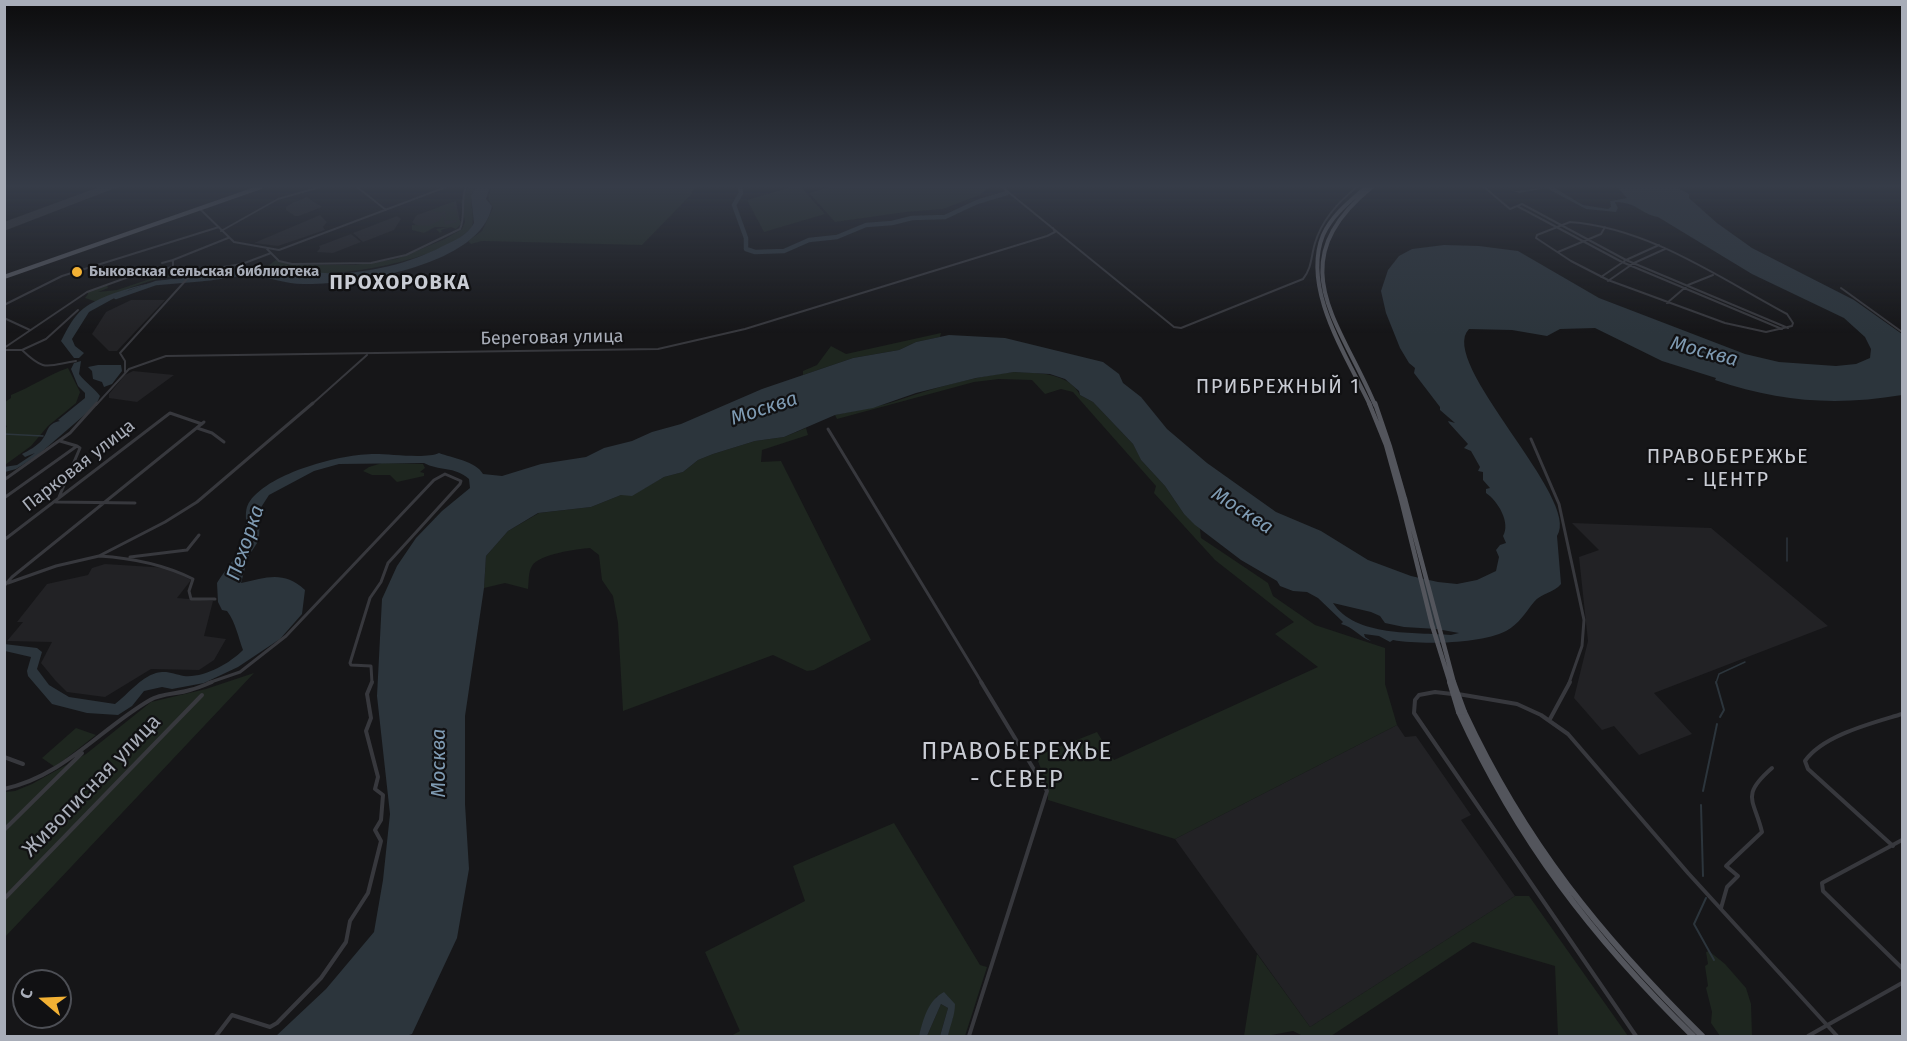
<!DOCTYPE html>
<meta charset="utf-8">
<style>
body{margin:0}
#map{position:relative;width:1907px;height:1041px;overflow:hidden;background:#161618;font-family:"Fira Sans",sans-serif}
canvas{display:block}
.frame{position:absolute;inset:0;border:6px solid #a8adb8;pointer-events:none}
.north{position:absolute;left:12px;top:969px;width:60px;height:60px;box-sizing:border-box;background:#111113;border:2px solid #4d4f55;border-radius:50%;rotate:289deg;font-size:16px;font-weight:700;line-height:24px;text-align:center;color:#a8adb8}
.north::after{content:'';display:block;margin:auto;width:21px;height:27px;background:#f2b134;clip-path:polygon(50% 0,100% 100%,50% 72%,0 100%)}
</style>
<div id="map">
<canvas width="1907" height="1041"></canvas>
<div class="frame"></div>
<div class="north">С</div>
</div>
<script>
const c = document.querySelector('canvas').getContext('2d');
c.lineJoin = 'round';
function fill(path, color) { c.fillStyle = color; c.fill(path, 'evenodd'); }
function strokePath(path, color, width, dash) { c.strokeStyle = color; c.lineWidth = width; c.lineCap = dash ? 'butt' : 'round'; c.setLineDash(dash || []); c.stroke(path); }
function label(font, color, halo, rows, align = 'center') {
  c.font = font + ' "Fira Sans",sans-serif'; c.lineWidth = 4.5; c.setLineDash([]); c.textBaseline = 'middle'; c.strokeStyle = halo; c.fillStyle = color; for (const [text, x, y, turn = 0] of rows) {
    c.save(); c.translate(x, y); c.rotate((+turn || 0) * Math.PI / 180); c.textAlign = isNaN(turn) ? turn : align; if (halo) c.strokeText(text, 0, 0); c.fillText(text, 0, 0); c.restore();
  }
}
const built = new Path2D(`
 M307 197 322 207 299 216H295L286 210V207L292 203Z
 M456 201 460 222 452 226H417L412 222 417 215 434 209 436 211 440 209 438 207Z
 M320 215 327 222 323 227 325 230 278 246 254 243Z
 M397 216 401 219 394 230 363 242 353 233Z
 M351 234 361 242 333 253 317 252 320 248 319 246Z
 M131 300H165L117 351H109L92 334 106 312Z
 M133 371 174 375 137 402 109 398V394L125 375Z
 M1572 523 1711 528 1828 626 1654 693 1692 734 1639 755 1614 726 1602 730 1574 698 1588 641 1579 557 1599 550Z
 M105 564 168 568 191 580 177 598 213 601 204 636 226 639 214 660 199 670 151 669 105 697 67 692 55 680 41 663 52 642 7 641 23 622H17L47 584 88 575 92 568Z
 M1397 725 1405 737 1416 736 1471 815 1461 820 1515 896 1310 1027 1175 839Z`);
const green = new Path2D(`
 M468 187H476C466 199 476 214 472 227 449 256 365 272 329 273 307 274 287 268 265 268L276 260 293 265H355L396 259 409 254 445 239 462 229 465 222 461 202Z
 M491 187H696L691 192 693 193 642 245 482 241 471 244 468 241 482 231 493 208 488 199Z
 M791 187H801L825 214 764 232 747 200Z
 M830 187H989L980 195 943 209 906 212 835 222 809 193Z
 M454 202V206L449 209H456L458 218 462 223 456 229 451 227 441 230 442 232 440 233 436 229 448 227H435L424 233 412 230V225L434 226 429 225 439 221 443 214 445 225 457 222 456 220 446 221 445 210 441 213 431 210Z
 M181 273 187 275 192 274 183 280C174 267 113 295 97 302L85 298 88 294 87 292 107 285 108 288 98 292 117 290 153 278Z
 M941 333 940 337 916 342 899 350 853 358 803 375V371L817 365 831 346 846 354Z
 M68 368 80 392 76 403 48 426 31 446 5 465V429L7 426 5 425V402L11 398V395C31 387 48 375 68 368Z
 M1014 372C1036 373 1069 372 1080 395L1093 402 1133 444 1141 460 1165 486 1184 514 1200 529 1201 538 1268 583 1273 596 1315 625 1385 648V684L1397 725 1175 839 1048 800V787L1036 756 1097 732 1114 760 1318 667 1275 634 1294 622 1215 560 1154 493 1156 486 1073 392 1061 389 1045 394 1032 380 999 379 974 382 837 419 835 415C857 410 880 407 902 399 938 387 975 376 1014 372Z
 M806 428 808 435 762 450 761 462 781 461 871 640 814 670 807 671 773 655 623 711 618 623 613 596 602 580 599 555 590 548C577 549 539 554 532 566 528 572 529 582 528 589L505 583 484 588 486 556 508 531 539 513 591 507 621 495H632L664 477 683 472 698 460 713 454 755 441 784 437Z
 M382 463 423 464 425 468 420 472 424 473V476L397 482 390 475H372L363 471 369 467Z
 M254 673 5 937V792L15 791 32 784 86 754 151 702 206 689Z
 M76 728 96 735 55 767 42 758Z
 M894 823 980 965 987 967 965 1036H948L949 1026 953 1018 947 995 937 996C928 1012 924 1019 919 1036H731L740 1031 705 952 805 901 793 866Z
 M1515 896H1529L1628 1036H1558L1555 966 1473 942 1331 1036H1303L1293 1031 1266 1036H1244L1257 954 1310 1027Z
 M1709 951 1725 964 1746 988 1751 1004 1752 1036H1720L1711 1023 1712 1012 1706 988 1708 986 1705 966 1708 964 1706 952Z
 M941 1004 948 1008 940 1036H927Z`);
const water = new Path2D(`
 M476 187H490L486 199 492 206C481 266 354 285 303 284 286 284 270 277 253 276 234 275 213 282 194 281 238 261 281 271 325 273 363 275 408 264 441 247 453 241 467 236 474 223L471 196Z
 M1499 187 1515 191 1553 187 1583 205 1608 209 1611 207 1610 201 1627 198 1617 187H1676L1689 194V198L1717 223 1752 248 1854 300 1902 334V395C1836 406 1779 402 1715 380L1716 378 1662 361 1595 328 1560 329 1547 336 1512 330 1469 329C1436 362 1583 500 1557 536L1561 584C1554 593 1541 593 1534 602 1525 613 1519 624 1506 631 1480 644 1421 645 1393 640L1390 642 1379 636 1364 634 1365 637 1371 641C1360 638 1354 627 1341 624L1343 622 1318 598 1307 592 1293 591 1280 586 1277 581 1241 560 1195 525 1184 514 1165 486 1141 460 1133 444 1093 402 1080 395 1079 391 1065 379 1050 374 1014 372 976 378 916 393 873 408 835 415 784 437 755 441 713 454 698 460 683 472 664 477 632 496 621 495 591 507 538 513 508 531 486 556 484 588 465 716V804L469 869 457 938 412 1034 406 1036H276L326 989 374 932 383 880 390 814 377 696 382 599 397 566 416 538 442 511 470 488 469 479C455 466 438 471 424 463L339 464 314 471 269 495 260 509 259 540 248 557 241 583C266 578 283 570 305 590L302 614 280 639 238 667 204 683 172 689 162 687 144 691 132 706 118 715 87 713 52 704 28 676 27 671 31 657 5 651 4 644 37 648 42 652 37 669 49 685 69 697 115 704C128 694 140 678 156 673 167 670 174 674 184 676 204 678 229 664 243 650 238 637 236 623 227 611L222 610 218 602 217 583C225 570 242 551 245 536 249 525 242 512 250 501 271 472 341 454 375 454 390 454 427 459 439 453 452 458 476 461 483 474L502 476 541 464 586 457 604 448 632 441 652 432 681 424 762 389 853 358 899 350 916 342 949 335 1005 338 1103 362 1119 374 1123 383 1141 397 1167 429 1207 463 1276 512 1321 531 1368 560 1411 576 1438 582 1457 584 1477 580 1496 571 1499 557 1496 550 1500 545 1506 543 1503 536C1511 523 1498 501 1486 493V489L1490 488 1483 480V472L1478 471 1480 467 1471 451 1464 448 1468 444 1449 423 1448 421 1455 423 1440 410V407L1414 373 1415 368 1409 363 1400 348 1386 313 1381 291 1388 270 1399 256 1412 249 1444 245 1479 246 1518 251 1599 298 1745 354 1779 362 1836 366 1856 364 1870 358 1871 349 1865 337 1844 318 1752 274 1658 217C1638 213 1640 203 1615 202L1618 208 1616 212 1586 209 1546 188 1520 193ZM1333 603 1371 612 1380 616 1385 623 1404 627 1437 629 1459 633 1451 635C1415 632 1355 637 1333 603Z
 M171 279 185 280 151 283 129 290 89 312 72 339 75 346 84 353 79 358H74L61 341C65 333 70 323 76 316 93 294 145 284 171 279Z
 M81 361 79 374C86 383 93 387 100 396L96 405 38 455 16 469 5 472 4 467 17 465 35 453 25 457 22 454C28 451 37 446 42 440 49 431 46 424 60 421L58 420 85 398V393L78 386 71 369 74 363Z
 M98 365H121L122 371 112 384 104 387 102 382 93 379 92 371 88 367Z
 M944 992 955 1004C955 1016 950 1025 948 1036H940L948 1008 941 1004 927 1036H919C923 1020 928 1000 944 992Z`);
const streamFar1 = new Path2D(`
 M4 434 43 436
 M1787 538V561
 M1716 683 1719 674 1745 662`);
const stream = new Path2D(`
 M1716 682 1724 710 1720 717
 M1703 791 1717 724
 M1701 805 1703 876
 M1706 898 1694 924 1714 960`);
const river = new Path2D(`
 M740 187 741 193 734 205 746 238V249L755 252 784 251 809 240 837 237 866 225 892 223 912 218 945 217 977 202 1007 193
 M116 297 156 283 203 279`);
const runway = new Path2D(`
 M99 187H118L4 231V222Z`);
const minorFar2 = new Path2D(`
 M357 187 386 210
 M1002 187 1174 327 1181 328 1303 279C1312 268 1311 256 1315 243 1322 220 1338 202 1357 187
 M1484 187 1510 209 1522 204 1626 260 1788 328
 M1517 206 1622 262 1782 329
 M200 209 234 242 279 250 446 187
 M1570 222C1649 228 1718 277 1787 314L1793 323 1792 326 1766 332 1725 323 1608 280 1571 261 1536 238 1537 235Z
 M221 231 278 199 320 187
 M267 249 279 261 292 264 371 263 406 255 460 229C466 216 460 201 466 187
 M1558 252 1601 234 1605 227
 M162 263 173 260
 M1601 277 1626 260 1659 245
 M1608 281 1634 263 1665 249
 M1841 288 1902 332
 M1667 303 1688 285 1713 275
 M4 305 62 276 219 227
 M4 318 30 330
 M4 348 87 292 134 275 173 267V260L228 238
 M4 350H22C45 372 46 366 76 361
 M22 350 46 339 78 310
 M125 372V361L120 353 187 279 199 271 242 264 271 253
 M96 405 129 369 166 356 658 349 745 329 1047 236 1055 232 1053 228
 M311 405 367 355`);
const minorFar1 = new Path2D(`
 M197 428 212 433 224 442
 M828 429 982 683
 M1531 439 1559 504 1584 620 1582 646 1569 683
 M4 480 70 433 97 403
 M59 497 80 448 77 446
 M4 498 77 446 60 441
 M56 502 135 503
 M4 540 170 413 202 424
 M130 557 187 550 199 535
 M8 583 56 566 99 556
 M4 586 12 577 204 422
 M215 599H191L189 591 193 579C163 564 132 558 99 556L165 522 197 502 313 403
 M208 683 240 672 286 636 434 480 445 474 461 481 460 484 388 563 381 582 370 598 350 663 351 665 371 666 372 683`);
const minor = new Path2D(`
 M1452 694 1435 692 1419 695 1415 700 1414 713 1636 1036
 M1458 694 1517 704 1541 715 1568 734 1688 873 1837 1036
 M1550 719 1570 682
 M4 757 23 764
 M4 789C64 776 100 729 150 700 161 693 178 694 190 690 198 688 205 685 212 682
 M4 830 82 753
 M1902 840 1822 883 1823 891 1902 968
 M1893 846 1808 769 1805 761C1823 735 1873 723 1902 714
 M4 899 202 695
 M1721 908 1727 887 1738 876 1726 866 1762 832C1754 799 1740 796 1772 768
 M216 1036 232 1015 270 1027 277 1023 321 978 346 942 350 921 368 893 381 841 375 830 381 820 383 795 375 789 378 777 366 731 371 718 367 694 372 682
 M969 1036 1047 791 981 682
 M1808 1036 1902 983`);
const majorFar2 = new Path2D(`
 M1366 187C1350 201 1332 215 1323 235 1301 289 1348 358 1370 405
 M1372 187C1278 263 1340 321 1375 405
 M4 277 261 187`);
const majorFar1 = new Path2D(`
 M1369 403 1386 445 1401 499
 M1375 403 1390 447 1405 499`);
const major = new Path2D(`
 M1459 712C1518 841 1592 937 1693 1036
 M1464 712C1525 843 1600 935 1702 1036`);
const majorBridgeFar1 = new Path2D(`
 M1401 499 1432 625 1450 683
 M1405 499 1454 683`);
const majorBridge = new Path2D(`
 M1450 682 1459 712
 M1453 682 1464 712`);
const markers = [
 [77,272,6,"#f2b134"]
];
const farPoinames = [
 ["Быковская сельская библиотека",89,272]
];
const streetNames = [
 ["Береговая улица",552,338,-1],
 ["Парковая улица",79,466,-38]
];
const farDistrictnames = [
 ["ПРОХОРОВКА",400,283]
];
const waterNames = [
 ["Москва",1704,352,15],
 ["Москва",764,409,-18],
 ["Москва",1242,511,33],
 ["Пехорка",246,543,-71],
 ["Москва",439,763,-90]
];
const neighbourhoodNames = [
 ["ПРИБРЕЖНЫЙ 1",1278,387],
 ["ПРАВОБЕРЕЖЬЕ",1728,457],
 ["- ЦЕНТР",1728,480]
];
const nearStreetnames = [
 ["Живописная улица",92,786,-46]
];
const nearNeighbourhoodnames = [
 ["ПРАВОБЕРЕЖЬЕ",1017,752],
 ["- СЕВЕР",1017,780]
];
fill(built, '#222225');
fill(green, '#1e261f');
fill(water, '#2c353c');
strokePath(streamFar1, '#2c353c', 1.5);
strokePath(stream, '#2c353c', 2);
strokePath(river, '#2c353c', 4.5);
fill(runway, '#303135');
strokePath(minorFar2, '#37383d', 2);
strokePath(minorFar1, '#37383d', 3);
strokePath(minor, '#37383d', 4);
strokePath(majorFar2, '#53555c', 4);
strokePath(majorFar1, '#53555c', 4.5);
strokePath(major, '#53555c', 6);
strokePath(majorBridgeFar1, '#53555c', 4.5);
strokePath(majorBridge, '#53555c', 6);
const sky = c.createLinearGradient(0, 0, 0, 333);
sky.addColorStop(0, '#0c0c0d');
sky.addColorStop(0.56, '#363c48');
sky.addColorStop(1, '#363c4800');
c.fillStyle = sky;
c.fillRect(0, 0, 1907, 333);
for (const [x, y, r, color] of markers) { const dot = new Path2D(); dot.arc(x, y, r, 0, 2 * Math.PI); c.fillStyle = color; c.fill(dot); strokePath(dot, '#111113', 2); }
label('bold 15px', '#a8adb8', '#111113', farPoinames, 'left');
label('18px', '#a8adb8', '#111113', streetNames);
c.letterSpacing = '1.5px';
label('bold 20px', '#c9ccd4', '#111113', farDistrictnames);
c.letterSpacing = '0px';
label('italic 20px', '#7f9bb3', '#111113', waterNames);
c.letterSpacing = '1.5px';
label('20px', '#c9ccd4', '#111113', neighbourhoodNames);
c.letterSpacing = '0px';
label('21px', '#a8adb8', '#111113', nearStreetnames);
c.letterSpacing = '1.5px';
label('24px', '#c9ccd4', '#111113', nearNeighbourhoodnames);
c.letterSpacing = '0px';
</script>
